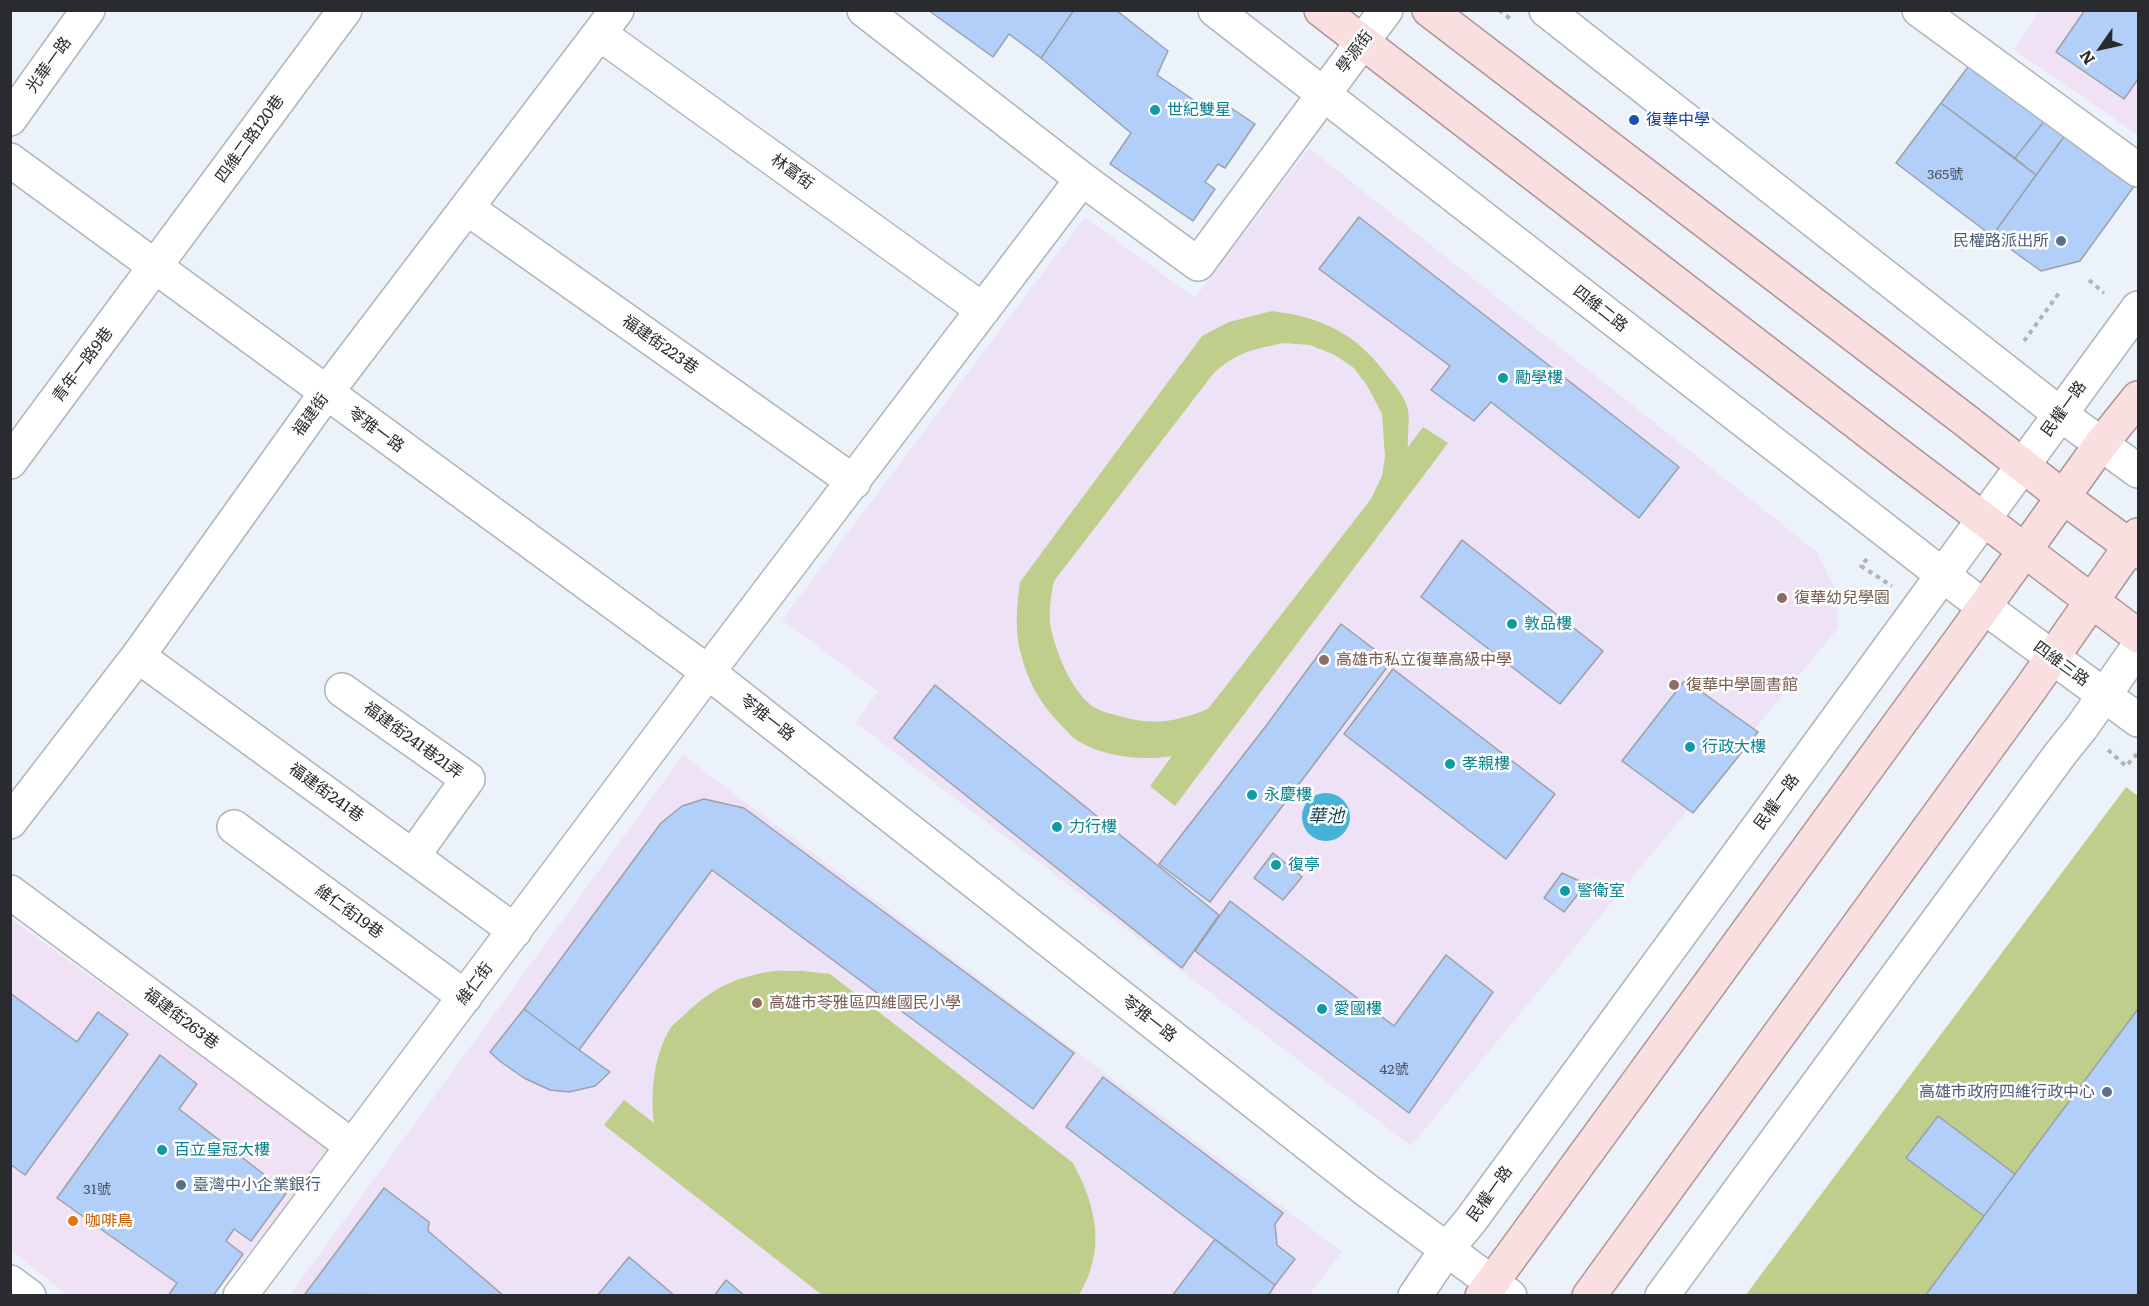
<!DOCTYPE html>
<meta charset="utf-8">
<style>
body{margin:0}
#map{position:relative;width:2149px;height:1306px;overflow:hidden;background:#ecf2f9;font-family:Literata,serif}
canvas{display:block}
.frame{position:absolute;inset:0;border:12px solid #292b2e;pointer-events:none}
.north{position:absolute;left:2071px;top:18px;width:60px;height:60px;-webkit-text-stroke:4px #fefefe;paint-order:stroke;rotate:236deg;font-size:16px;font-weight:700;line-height:24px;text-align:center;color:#292b2e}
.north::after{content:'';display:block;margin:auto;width:21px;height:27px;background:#292b2e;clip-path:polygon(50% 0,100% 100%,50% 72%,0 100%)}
</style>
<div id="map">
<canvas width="2149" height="1306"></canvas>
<div class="frame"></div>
<div class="north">N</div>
</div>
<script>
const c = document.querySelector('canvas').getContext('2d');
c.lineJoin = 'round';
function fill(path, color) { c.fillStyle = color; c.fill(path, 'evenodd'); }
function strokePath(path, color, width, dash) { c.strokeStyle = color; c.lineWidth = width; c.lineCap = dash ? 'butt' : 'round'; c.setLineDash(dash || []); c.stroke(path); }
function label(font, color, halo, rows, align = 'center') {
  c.font = font + ' Literata,"Noto Sans TC",serif'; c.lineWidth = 5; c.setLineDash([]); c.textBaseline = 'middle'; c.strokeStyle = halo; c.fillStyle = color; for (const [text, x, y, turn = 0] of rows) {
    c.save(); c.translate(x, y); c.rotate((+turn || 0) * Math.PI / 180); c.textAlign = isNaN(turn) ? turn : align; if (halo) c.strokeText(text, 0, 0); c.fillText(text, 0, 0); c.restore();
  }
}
const commercial = new Path2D(`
 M2039 11H2138V135L2014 50Z
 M10 918 333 1153 213 1295H68L11 1251Z`);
const education = new Path2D(`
 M1309 148 1817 552 1835 588 1838 628 1411 1146 856 723 878 691 782 620 1085 217 1195 298Z
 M683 755 1342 1252 1308 1296H289Z`);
const green = new Path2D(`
 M1272 311C1325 318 1357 334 1389 378 1396 386 1406 399 1408 410 1410 422 1407 435 1408 447L1423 427 1448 443 1175 806 1150 786 1172 756C1143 761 1104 757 1078 741 1073 738 1069 733 1065 729 1039 703 1027 681 1019 646 1015 625 1017 603 1020 582L1202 336 1229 322ZM1284 343 1310 345 1335 355 1354 368 1368 387 1382 414 1385 457 1382 476 1371 499 1208 709C1176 722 1153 726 1119 716 1112 714 1103 712 1097 709 1073 697 1053 647 1050 622 1049 608 1051 595 1054 581L1213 374C1236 352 1254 349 1284 343Z
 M2126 787 2138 796V1295L1745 1296Z
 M803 971 830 974 1073 1163C1097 1208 1106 1249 1079 1295H822L604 1125 624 1100 654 1123C650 1094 654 1055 670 1029 673 1024 679 1020 683 1016 709 991 730 979 767 972 778 970 791 971 803 971Z`);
const water = new Path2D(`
 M1302 817a24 24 0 1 1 48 0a24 24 0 1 1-48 0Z`);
const building = new Path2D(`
 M928 10H1074L1041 58 1009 34 993 57Z
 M1074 10H1116L1168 51 1157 75 1217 116 1225 104 1255 124 1225 168 1218 164 1205 182 1215 189 1193 221 1110 164 1131 133 1041 58Z
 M2085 10H2138V79L2124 99 2056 52Z
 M1971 63 2046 119 2015 158 1941 103Z
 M1941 103 2036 175 1992 236 1896 163Z
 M2046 119 2066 134 2036 175 2015 158Z
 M2066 134 2135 185 2080 261 2041 271 1992 236Z
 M1359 217 1679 467 1639 518 1491 402 1474 421 1431 390 1450 366 1319 269Z
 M1462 540 1603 651 1560 704 1421 597Z
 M1341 624 1391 662 1210 902 1159 864 1266 726Z
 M1393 669 1555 794 1506 859 1344 734Z
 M1685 680 1758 732 1693 813 1622 761Z
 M935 685 1219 915 1182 968 894 738Z
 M704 799 744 808 1074 1053 1033 1109 712 870 579 1050 524 1009 661 823 682 806Z
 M1273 853 1302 877 1283 900 1254 878Z
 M1562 873 1586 884 1564 912 1544 898Z
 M1230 901 1394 1026 1446 955 1493 992 1409 1113 1195 951Z
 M10 993 77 1042 98 1012 128 1034 25 1175 10 1164Z
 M524 1009 579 1050 610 1072 595 1086 569 1092 550 1090 524 1078 501 1062 490 1052Z
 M2138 1009V1296H1925L2015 1174Z
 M160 1055 197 1084 179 1109 287 1192 251 1241 234 1229 226 1241 243 1254 213 1296H168L177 1283 57 1198Z
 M1103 1077 1283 1213 1275 1224 1277 1245 1295 1259 1275 1285 1066 1127Z
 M1938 1116 2015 1174 1984 1216 1906 1158Z
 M384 1188 429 1222 428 1231 504 1296 305 1294Z
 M1215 1239 1275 1285 1268 1296H1172Z
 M629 1257 675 1296H597Z
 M726 1280 745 1296H714Z`);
const path = new Path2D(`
 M1499 10 1513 21
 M2089 280 2104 293
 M2024 341 2059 293
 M1867 559 1861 566 1892 586
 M2108 750 2126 766 2137 754`);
const minor = new Path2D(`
 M864 10 1082 179 1198 264 1386 10
 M1215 10 1984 607 2138 720
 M1546 10 2060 414 2138 471
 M1919 10 2138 170
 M600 34 983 310
 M10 119 88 10
 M10 160 708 672 1365 1189 1510 1296
 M467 208 854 482
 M10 462 345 10
 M138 656 515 931
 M342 690 468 779 413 856
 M10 822 138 656 326 393 617 10
 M234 827 465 997
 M10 892 352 1146
 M10 1282 29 1296
 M240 1296 708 672 1082 179
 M1415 1296 1447 1249 1471 1220 2138 308
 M1662 1296 2061 753 2082 727 2138 647`);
const major = new Path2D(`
 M1321 10 1900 456 2138 636
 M1429 10 1965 420 2063 497 2138 552
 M1482 1296 1964 635 2101 444 2138 398
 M1589 1296 2031 688 2138 535`);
const markers = [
 [1155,110,6,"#0f9aa8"],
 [1634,120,6,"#1a4fb4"],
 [2061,241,6,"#5c6f8a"],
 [1503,378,6,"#0f9aa8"],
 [1782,598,6,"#8d6e63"],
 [1512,624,6,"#0f9aa8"],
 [1324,660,6,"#8d6e63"],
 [1674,685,6,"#8d6e63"],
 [1690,747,6,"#0f9aa8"],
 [1450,764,6,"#0f9aa8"],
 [1252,795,6,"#0f9aa8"],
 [1057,827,6,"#0f9aa8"],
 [1276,865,6,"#0f9aa8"],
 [1565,891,6,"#0f9aa8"],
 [757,1003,6,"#8d6e63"],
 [1322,1009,6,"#0f9aa8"],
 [2107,1092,6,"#5c6f8a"],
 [162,1150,6,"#0f9aa8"],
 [181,1185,6,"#5c6f8a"],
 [73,1221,6,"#e8710a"]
];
const numberNames = [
 ["365號",1945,175],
 ["42號",1394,1070],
 ["31號",97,1190]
];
const streetNames = [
 ["學源街",1355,52,-53],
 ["光華一路",49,65,-54],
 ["四維二路120巷",250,139,-54],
 ["林富街",792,172,36],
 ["四維二路",1600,309,38],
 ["福建街223巷",660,345,35],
 ["青年一路9巷",83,365,-53],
 ["民權一路",2064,409,-54],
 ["福建街",311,415,-54],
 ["苓雅一路",376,430,36],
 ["四維三路",2061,664,36],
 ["苓雅一路",767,718,38],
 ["福建街241巷21弄",413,741,36],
 ["福建街241巷",326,793,36],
 ["民權一路",1777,802,-54],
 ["維仁街19巷",349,912,36],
 ["維仁街",475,984,-53],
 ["福建街263巷",181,1019,37],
 ["苓雅一路",1149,1019,38],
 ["民權一路",1490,1194,-54]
];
const cultureNames = [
 ["世紀雙星",1167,110],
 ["勵學樓",1515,378],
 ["敦品樓",1524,624],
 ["行政大樓",1702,747],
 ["孝親樓",1462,764],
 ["永慶樓",1264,795],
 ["力行樓",1069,827],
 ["復亭",1288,865],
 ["警衛室",1577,891],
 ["愛國樓",1334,1009],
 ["百立皇冠大樓",174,1150]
];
const transitNames = [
 ["復華中學",1646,120]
];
const serviceNames = [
 ["民權路派出所",2049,241],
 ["高雄市政府四維行政中心",2095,1092],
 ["臺灣中小企業銀行",193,1185,"left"]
];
const educationNames = [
 ["復華幼兒學園",1794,598],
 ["高雄市私立復華高級中學",1336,660],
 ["復華中學圖書館",1686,685],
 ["高雄市苓雅區四維國民小學",769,1003]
];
const foodNames = [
 ["咖啡鳥",85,1221]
];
const waterNames = [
 ["華池",1326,817]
];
fill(commercial, '#f1e1f4');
fill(education, '#eee2f6');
fill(green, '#bfce8b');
fill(water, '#45b2d6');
fill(building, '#b2cff9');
strokePath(building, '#9ca0a8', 1.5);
strokePath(minor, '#afb4bb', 36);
strokePath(major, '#ae9294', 36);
strokePath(path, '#afb4b9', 4, [4.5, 4.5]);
strokePath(minor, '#fff', 33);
strokePath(major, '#fadfe0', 33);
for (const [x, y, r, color] of markers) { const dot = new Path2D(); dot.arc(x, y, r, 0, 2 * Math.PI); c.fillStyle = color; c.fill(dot); strokePath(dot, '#fefefe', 2); }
label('14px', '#4b5461', null, numberNames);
label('16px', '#292b2e', '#fefefe', streetNames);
label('16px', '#0d838f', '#fefefe', cultureNames, 'left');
label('16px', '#164399', '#fefefe', transitNames, 'left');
label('16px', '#4e5e75', '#fefefe', serviceNames, 'right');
label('16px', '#785e54', '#fefefe', educationNames, 'left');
label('16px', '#c56008', '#fefefe', foodNames, 'left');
label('italic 18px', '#0e3e4e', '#fefefe', waterNames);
</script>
